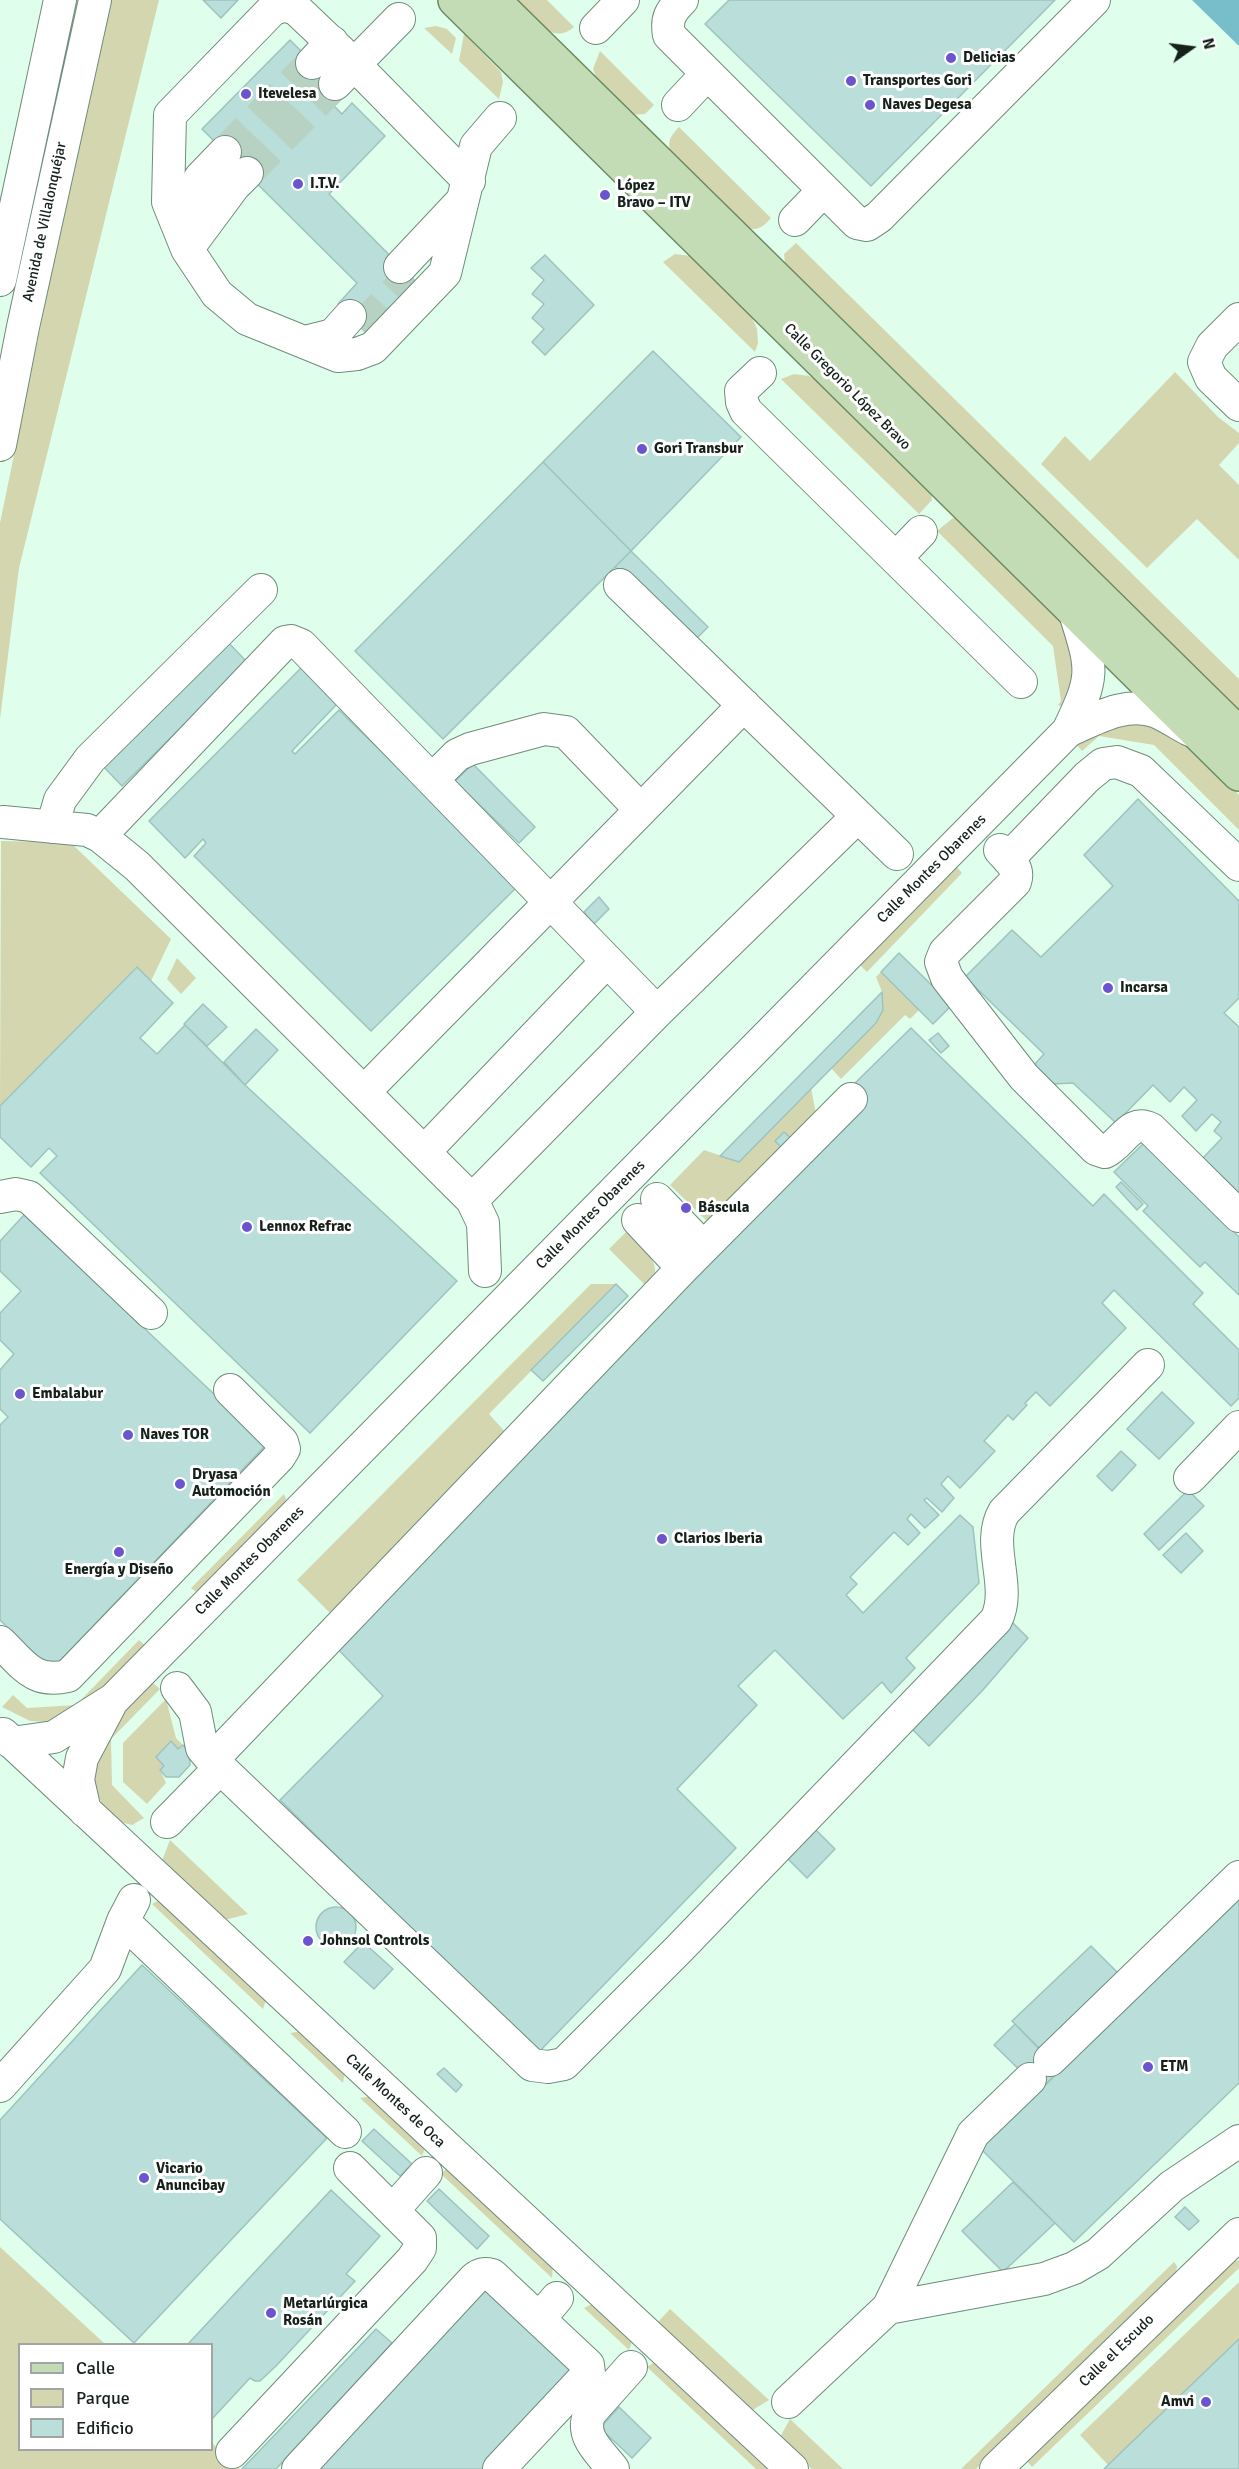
<!DOCTYPE html>
<meta charset="utf-8">
<style>
body{margin:0}
#map{position:relative;width:1239px;height:2469px;overflow:hidden;background:#e0feec;font-family:Signika,sans-serif}
canvas{display:block}
.legend{position:absolute;left:18px;top:2343px;width:195px;height:108px;box-sizing:border-box;background:#fff;border:2px solid #a1a6a3;margin:0;padding:8px 10px;list-style:none;font-size:18px;color:#15211a}
.legend li{display:flex;align-items:center;gap:12px;height:30px}
.legend b{width:30px;border:2px solid #a1a6a3}
.north{position:absolute;left:1161px;top:18px;width:60px;height:60px;-webkit-text-stroke:4px #fff;paint-order:stroke;rotate:76deg;font-size:16px;font-weight:700;line-height:24px;text-align:center;color:#15211a}
.north::after{content:'';display:block;margin:auto;width:21px;height:27px;background:#15211a;clip-path:polygon(50% 0,100% 100%,50% 72%,0 100%)}
</style>
<div id="map">
<canvas width="1239" height="2469"></canvas>
<ul class="legend">
<li><b style="height:8px;background:#c4dcb6"></b>Calle</li>
<li><b style="height:16px;background:#d4d6b0"></b>Parque</li>
<li><b style="height:16px;background:#badfda"></b>Edificio</li>
</ul>
<div class="north">N</div>
</div>
<script>
const c = document.querySelector('canvas').getContext('2d');
c.lineJoin = 'round';
function fill(path, color) { c.fillStyle = color; c.fill(path, 'evenodd'); }
function strokePath(path, color, width, dash) { c.strokeStyle = color; c.lineWidth = width; c.lineCap = dash ? 'butt' : 'round'; c.setLineDash(dash || []); c.stroke(path); }
function label(font, color, halo, rows, align = 'center') {
  c.font = font + ' Signika,sans-serif'; c.lineWidth = 6; c.setLineDash([]); c.textBaseline = 'middle'; c.strokeStyle = halo; c.fillStyle = color; for (const [text, x, y, turn = 0] of rows) {
    c.save(); c.translate(x, y); c.rotate((+turn || 0) * Math.PI / 180); c.textAlign = isNaN(turn) ? turn : align; if (halo) c.strokeText(text, 0, 0); c.fillText(text, 0, 0); c.restore();
  }
}
const green = new Path2D(`
 M77 0H80L0 375 1 350Z
 M112 0H159L19 568 0 719V523L107 3Z
 M515 0H547L574 27C551 47 531 16 515 0Z
 M436 26 447 29 456 38 452 54 424 28Z
 M464 34 501 72 503 82 499 99 459 61Z
 M600 51 654 105 645 114 631 115 598 82 593 69Z
 M679 127 771 218C764 226 759 231 748 228L673 156C666 143 669 138 679 127Z
 M796 243 1239 679V712L791 272 785 263 784 254Z
 M675 254 691 256 750 313 757 329 758 343 755 352 663 262Z
 M1175 372 1218 417 1239 433V443L1219 465 1239 485V560L1197 519 1147 568 1041 464 1065 436 1090 461Z
 M794 374 809 376 820 382 931 492 932 500 919 514 781 379Z
 M953 518 961 520 1070 630 1080 658 1066 708 1058 705 1061 701 1053 646 937 531Z
 M1135 718 1188 743 1239 795V830L1154 745 1099 736 1082 751 1076 744Z
 M1 841 61 842 73 845 171 939 151 981 136 967 0 1106Z
 M956 866 962 873 867 972 861 966 862 961Z
 M177 958 196 978 181 994 167 979Z
 M881 972 919 1010 910 1019 905 1015 841 1079 831 1068 883 1010 882 992 876 977Z
 M811 1088 817 1119 794 1141 783 1132 775 1141 785 1151 710 1224 670 1185 704 1150 739 1162Z
 M626 1232C644 1250 666 1262 649 1289L609 1249Z
 M591 1284H616L489 1414 507 1434 330 1613 297 1580Z
 M284 1494 288 1505 199 1594 191 1588Z
 M139 1640 147 1647 98 1696 50 1722 30 1721 2 1707 13 1695 27 1708 76 1705Z
 M153 1683 160 1689 111 1739 112 1785 144 1818 132 1825 120 1822 102 1804 94 1785 93 1766 119 1717Z
 M166 1699 176 1738 183 1745 178 1749 171 1742 156 1757 164 1766 160 1770 166 1783 147 1804 123 1782V1743Z
 M170 1840 248 1914 225 1920 162 1861Z
 M161 1899 267 1997 263 2009 152 1904Z
 M303 2031 345 2070 343 2083 290 2033Z
 M373 2096 426 2146 422 2156 360 2098Z
 M449 2168 553 2264 552 2278 440 2173Z
 M0 2247 105 2344H20V2450H212V2443L240 2469H0Z
 M1233 2260 1239 2261V2268L1032 2467 1026 2460Z
 M1174 2262 1177 2266 1176 2273 976 2469H961Z
 M1239 2282V2339L1108 2465 1080 2435Z
 M594 2303 633 2339 629 2350 584 2308Z
 M670 2309 769 2400 751 2411 657 2323Z
 M656 2361 772 2469H756L647 2367Z
 M790 2419 843 2469H812L779 2439Z`);
const water = new Path2D(`
 M1192 0H1239V46Z`);
const building = new Path2D(`
 M203 0H238L221 18Z
 M729 0H1055L871 186 705 24Z
 M290 40 340 90 329 101 342 114 352 103 385 136 329 194 421 287 370 337 338 304 357 283 202 129Z
 M545 255 594 305 545 355 532 342 544 329 532 318 544 304 532 294 544 280 531 268Z
 M653 351 741 437 631 551 543 462Z
 M543 462 631 551 443 739 355 651Z
 M631 551 708 627 692 643 615 567Z
 M223 637 247 662 122 786 98 761Z
 M302 667 338 703 292 751 295 754 339 710 518 886 371 1031 194 856 206 843 203 839 185 858 149 821Z
 M473 764 535 827 519 843 455 781Z
 M1138 799 1239 901V998L1224 1013 1239 1027V1197L1201 1160 1222 1138 1214 1131 1221 1122 1212 1114 1196 1131 1182 1116 1197 1100 1184 1087 1170 1102 1153 1085 1116 1123 1073 1083 1054 1084 1034 1065 1044 1054 965 977 1012 930 1041 957 1113 886 1084 855Z
 M599 897 609 909 594 924 584 912Z
 M899 953 952 1005 933 1024 881 972Z
 M137 967 173 1003 140 1038 157 1054 185 1025 245 1085 457 1281 310 1433 40 1173 57 1156 49 1148 31 1167 0 1137V1106Z
 M882 992 883 1010 876 1023 739 1162 720 1156Z
 M203 1004 227 1027 207 1046 184 1024Z
 M911 1028 1093 1206 1104 1194 1203 1293 1193 1304 1239 1350V1398L1231 1406 1114 1290 1102 1303 1126 1328 1050 1406 1036 1392 1025 1403 1027 1405 1013 1420 1008 1415 984 1441 995 1451 960 1488 948 1476 941 1484 954 1498 942 1512 927 1498 924 1500 939 1515 925 1528 911 1514 907 1519 920 1533 908 1545 894 1532 850 1577 857 1584 846 1595 863 1613 960 1515 973 1527 979 1583 906 1658 915 1668 891 1693 882 1682 843 1719 775 1650 738 1686 757 1705 677 1789 736 1848 537 2054 280 1800 383 1696 334 1645 851 1087Z
 M256 1029 278 1050 245 1085 224 1062Z
 M938 1033 949 1046 941 1053 929 1040Z
 M784 1132 794 1141 785 1151 775 1141Z
 M1144 1143 1239 1237V1295L1205 1262 1200 1267 1143 1211 1148 1206 1114 1172Z
 M1121 1182 1143 1204 1137 1210 1116 1187Z
 M24 1215 267 1444 51 1670 0 1620V1425L8 1417 0 1409V1370L14 1354 0 1340V1313L21 1291 0 1271V1241Z
 M616 1284 628 1296 543 1381 531 1370Z
 M1162 1392 1194 1423 1159 1459 1127 1429Z
 M1121 1451 1136 1465 1112 1491 1097 1476Z
 M1188 1490 1204 1506 1159 1550 1144 1534Z
 M1186 1533 1203 1551 1181 1573 1163 1555Z
 M1013 1623 1028 1638 982 1691 929 1746 910 1727Z
 M171 1741 178 1749 183 1745 189 1753 190 1765 179 1777H166L160 1770 164 1766 156 1757Z
 M814 1828 835 1849 807 1878 786 1857Z
 M1239 1896V2083L1074 2242 980 2148Z
 M316 1927a20 20 0 1 1 40 0a20 20 0 1 1-40 0Z
 M363 1942 393 1969 374 1989 344 1962Z
 M1091 1946 1122 1977 1045 2055 1012 2021Z
 M142 1965 327 2138 134 2343 0 2219V2120Z
 M1015 2024 1061 2070 1040 2090 994 2045Z
 M444 2068 462 2085 456 2092 437 2074Z
 M374 2129 412 2164 400 2176 362 2141Z
 M1013 2182 1055 2223 1003 2272 962 2231Z
 M439 2189 489 2236 477 2249 427 2201Z
 M331 2190 380 2236 346 2274 355 2281 276 2366 260 2381H255L250 2378 212 2419V2344H188Z
 M1185 2207 1199 2221 1189 2230 1175 2217Z
 M481 2283 577 2373 486 2469H307Z
 M376 2329 392 2343 276 2469H242Z
 M1239 2339V2469H1104L1108 2465Z
 M619 2407 651 2438 632 2458 600 2428Z`);
const minorTunnel = new Path2D(`
 M225 152 312 63
 M247 173 335 84
 M361 328 410 276`);
const minor = new Path2D(`
 M682 0C670 12 666 19 669 35L857 223 867 225 879 217 1094 0
 M596 28 623 0
 M312 63 332 42
 M335 84 399 19
 M678 105 707 74
 M469 181 354 64 296 9 284 5 272 10 170 115 168 202 187 249 217 294 247 319 338 356 357 354 373 348 445 273 476 146 500 118
 M795 220 824 190
 M191 244 234 186 247 173
 M187 249 200 178 225 152
 M400 267 462 201
 M0 280 60 0
 M1239 319 1212 346 1204 362 1211 378 1239 405
 M305 342 333 335 350 316
 M760 373 741 391 742 402 746 411 1021 682
 M0 445 23 327 95 0
 M897 557 921 532
 M620 585 897 854
 M1068 731C1095 719 1127 700 1157 712 1168 717 1179 724 1190 730
 M432 780 457 755 470 749 544 729 566 732 641 810
 M3 822 87 830 100 836 137 866 472 1200 483 1223 485 1271
 M52 827 60 800 90 759 261 590
 M100 836 285 642 291 641 301 645 657 1012
 M1000 850C1009 860 1020 868 1015 882L945 952 941 962 947 978 1024 1077 1096 1149 1105 1152C1123 1143 1130 1118 1151 1129L1239 1216
 M1008 859 1087 777 1103 764 1117 762 1141 771 1239 865
 M364 1092 744 705
 M424 1152 607 961
 M0 1197 16 1194 29 1197 151 1313
 M657 1199 703 1247
 M472 1200 657 1012 858 816
 M683 1268 851 1099
 M1190 1478 1239 1427
 M0 1642C24 1665 33 1684 68 1676L279 1457 284 1449 282 1442 230 1390
 M177 1688 195 1712 202 1748 212 1760 683 1268 638 1220
 M3 1734 792 2469
 M12 1743 54 1737 114 1699 1068 731C1095 675 1093 671 1075 613
 M212 1760 532 2065 548 2067 564 2064 679 1949 996 1620C1013 1587 985 1544 1004 1512L1148 1365
 M85 1811 78 1780 82 1758 110 1705
 M167 1822 220 1768
 M123 1921 345 2132
 M1050 2060 1239 1877
 M0 2086 105 1969 123 1921 134 1900
 M393 2210 426 2173
 M888 2308 973 2134 1030 2079
 M539 2319 557 2298
 M788 2402 888 2308 1044 2279 1074 2268 1098 2254 1172 2186 1239 2141
 M232 2452 412 2260 420 2248V2238L350 2168
 M298 2469 474 2279C480 2274 484 2273 492 2275L588 2365 589 2373 499 2469
 M613 2469C600 2452 579 2436 590 2413L631 2367
 M996 2469 1239 2234`);
const major = new Path2D(`
 M455 0 1239 774
 M493 0 1239 734`);
const markers = [
 [951,58,6,"#6b55cf"],
 [851,81,6,"#6b55cf"],
 [246,94,6,"#6b55cf"],
 [870,105,6,"#6b55cf"],
 [298,184,6,"#6b55cf"],
 [605,195,6,"#6b55cf"],
 [642,449,6,"#6b55cf"],
 [1108,988,6,"#6b55cf"],
 [686,1208,6,"#6b55cf"],
 [247,1227,6,"#6b55cf"],
 [20,1394,6,"#6b55cf"],
 [128,1435,6,"#6b55cf"],
 [180,1484,6,"#6b55cf"],
 [662,1539,6,"#6b55cf"],
 [119,1552,6,"#6b55cf"],
 [308,1941,6,"#6b55cf"],
 [1148,2067,6,"#6b55cf"],
 [144,2178,6,"#6b55cf"],
 [271,2313,6,"#6b55cf"],
 [1206,2402,6,"#6b55cf"]
];
const poiNames = [
 ["Delicias",963,58],
 ["Transportes Gori",863,81],
 ["Itevelesa",258,94],
 ["Naves Degesa",882,105],
 ["I.T.V.",310,184],
 ["López",617,186],
 ["Bravo – ITV",617,203],
 ["Gori Transbur",654,449],
 ["Incarsa",1120,988],
 ["Báscula",698,1208],
 ["Lennox Refrac",259,1227],
 ["Embalabur",32,1394],
 ["Naves TOR",140,1435],
 ["Dryasa",192,1475],
 ["Automoción",192,1492],
 ["Clarios Iberia",674,1539],
 ["Energía y Diseño",119,1570,"center"],
 ["Johnsol Controls",320,1941],
 ["ETM",1160,2067],
 ["Vicario",156,2169],
 ["Anuncibay",156,2186],
 ["Metarlúrgica",283,2304],
 ["Rosán",283,2321],
 ["Amvi",1194,2402,"right"]
];
const streetNames = [
 ["Avenida de Villalonquéjar",45,222,-78],
 ["Calle Gregorio López Bravo",847,387,45],
 ["Calle Montes Obarenes",932,869,-45],
 ["Calle Montes Obarenes",591,1215,-45],
 ["Calle Montes Obarenes",250,1561,-45],
 ["Calle Montes de Oca",395,2101,43],
 ["Calle el Escudo",1117,2351,-44]
];
fill(green, '#d4d6b0');
fill(water, '#78bdca');
fill(building, '#badfda');
strokePath(building, '#9ec3bd', 1.5);
strokePath(minorTunnel, '#b7d2c2', 32, [32, 16]);
strokePath(minor, '#708c7c', 34);
strokePath(major, '#6d8b60', 36);
strokePath(minor, '#fff', 32);
strokePath(major, '#c4dcb6', 33);
for (const [x, y, r, color] of markers) { const dot = new Path2D(); dot.arc(x, y, r, 0, 2 * Math.PI); c.fillStyle = color; c.fill(dot); strokePath(dot, '#fff', 2); }
label('bold 15px', '#15211a', '#fff', poiNames, 'left');
label('15px', '#15211a', '#fff', streetNames);
</script>
